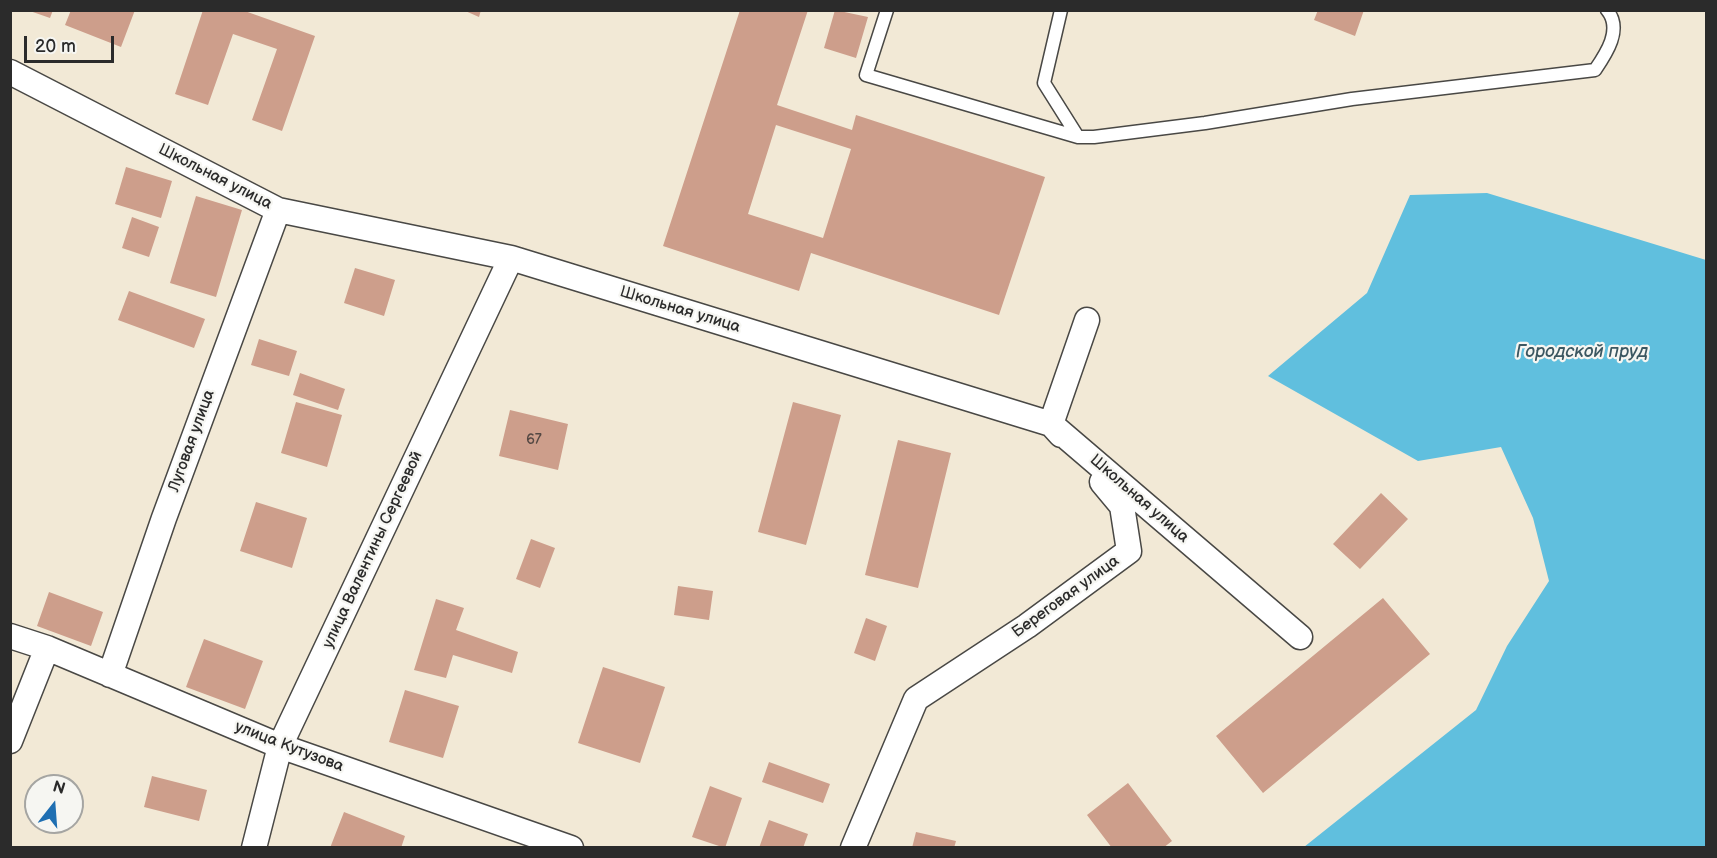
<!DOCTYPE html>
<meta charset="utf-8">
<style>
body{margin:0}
#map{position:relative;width:1717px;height:858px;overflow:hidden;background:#f2e9d6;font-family:"Balsamiq Sans",sans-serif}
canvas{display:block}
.frame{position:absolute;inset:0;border:12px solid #2b2b2b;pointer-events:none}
.north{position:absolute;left:24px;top:774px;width:60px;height:60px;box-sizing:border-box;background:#f6f6f2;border:2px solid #a5a5a2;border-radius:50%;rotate:17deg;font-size:16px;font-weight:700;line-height:24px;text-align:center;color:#2b2b2b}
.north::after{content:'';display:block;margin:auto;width:21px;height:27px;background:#1f6fb2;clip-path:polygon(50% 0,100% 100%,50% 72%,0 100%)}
.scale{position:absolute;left:24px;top:36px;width:90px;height:27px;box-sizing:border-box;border:3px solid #2b2b2b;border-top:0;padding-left:8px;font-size:18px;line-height:21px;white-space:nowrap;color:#2b2b2b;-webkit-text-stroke:4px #f6f6f2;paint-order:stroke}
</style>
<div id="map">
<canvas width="1717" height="858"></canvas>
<div class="frame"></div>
<div class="north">N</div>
<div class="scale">20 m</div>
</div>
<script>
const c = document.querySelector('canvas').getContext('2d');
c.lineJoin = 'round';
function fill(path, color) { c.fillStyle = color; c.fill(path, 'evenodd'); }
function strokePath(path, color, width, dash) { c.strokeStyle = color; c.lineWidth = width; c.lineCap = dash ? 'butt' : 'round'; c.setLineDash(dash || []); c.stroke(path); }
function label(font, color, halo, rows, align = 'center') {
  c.font = font + ' "Balsamiq Sans",sans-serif'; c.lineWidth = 4.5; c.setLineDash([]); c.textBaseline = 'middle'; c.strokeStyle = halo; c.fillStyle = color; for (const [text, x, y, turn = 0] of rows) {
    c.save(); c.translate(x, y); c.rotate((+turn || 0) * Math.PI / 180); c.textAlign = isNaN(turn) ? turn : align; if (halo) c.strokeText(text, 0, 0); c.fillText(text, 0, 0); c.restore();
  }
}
const water = new Path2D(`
 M1487 193 1706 260V847H1304L1476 710 1507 646 1549 581 1533 518 1501 447 1418 461 1268 376 1367 293 1410 195Z`);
const building = new Path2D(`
 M27 10H53L50 18Z
 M71 10H135L121 47 65 25Z
 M203 10H242L315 36 282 131 252 120 277 49 233 34 208 105 175 94Z
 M463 10H481L479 17Z
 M740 10H808L777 105 852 130 856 115 1045 177 999 315 811 253 799 291 663 246ZM776 125 851 149 823 238 748 214Z
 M835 10 868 17 856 58 824 48Z
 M1318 10H1364L1355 36 1314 20Z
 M126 167 172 181 161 218 115 204Z
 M196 196 242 210 216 297 170 283Z
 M132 217 159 227 149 257 122 248Z
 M355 268 395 280 384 316 344 303Z
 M129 291 205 319 194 348 118 320Z
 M259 339 297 351 289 376 251 365Z
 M300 373 345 389 338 410 293 395Z
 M296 402 342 415 327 467 281 453Z
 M793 402 841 415 806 545 758 532Z
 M510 410 568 424 558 470 499 456Z
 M898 440 951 453 918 588 865 575Z
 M1381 493 1408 519 1360 569 1333 544Z
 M256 502 307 518 292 568 240 551Z
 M531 539 555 548 540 588 516 579Z
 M678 586 713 591 709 620 674 615Z
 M49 592 103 612 91 646 37 626Z
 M1383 598 1430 654 1263 793 1216 736Z
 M436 599 464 608 456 630 518 652 512 673 453 655 446 678 414 670Z
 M866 618 887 626 875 661 854 653Z
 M204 639 263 661 245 709 186 687Z
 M603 667 665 687 640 763 578 743Z
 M405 690 459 706 443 758 389 742Z
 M769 762 830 784 823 803 762 782Z
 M152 776 207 790 199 821 144 807Z
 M1128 783 1172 841 1163 848H1112L1087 815Z
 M710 786 742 798 725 848 692 837Z
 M344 812 405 836 401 848H330Z
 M769 820 808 834 803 848H759Z
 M916 832 956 841 954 848H912Z`);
const lane = new Path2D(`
 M887 10 866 75 1078 137
 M1061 10 1044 83 1078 137H1094L1205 123 1352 99 1595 70C1606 54 1623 29 1607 10`);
const street = new Path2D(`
 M10 72 278 210 511 258 1051 424 1300 637
 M1061 435 1051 424 1087 320
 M10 636 47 648 280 746 571 848
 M110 675 164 518 278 210
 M10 741 47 648
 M254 848 280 746 511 258
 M853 848 916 699 1027 626 1129 551 1122 506 1102 482`);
const numberNames = [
 ["67",534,440]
];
const streetNames = [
 ["Школьная улица",215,177,27],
 ["Школьная улица",680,310,17],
 ["Луговая улица",192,441,-70],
 ["Школьная улица",1139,499,41],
 ["улица Валентины Сергеевой",373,550,-65],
 ["Береговая улица",1066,597,-36],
 ["улица Кутузова",289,747,21]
];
const waterNames = [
 ["Городской пруд",1582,352]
];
fill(water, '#60bfde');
fill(building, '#cd9e8b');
strokePath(lane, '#494845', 15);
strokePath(street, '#494845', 27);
strokePath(lane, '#fff', 12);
strokePath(street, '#fff', 24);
label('14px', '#544843', null, numberNames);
label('16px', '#2b2b2b', '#f6f6f2', streetNames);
label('italic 18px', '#3b5761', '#f6f6f2', waterNames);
</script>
